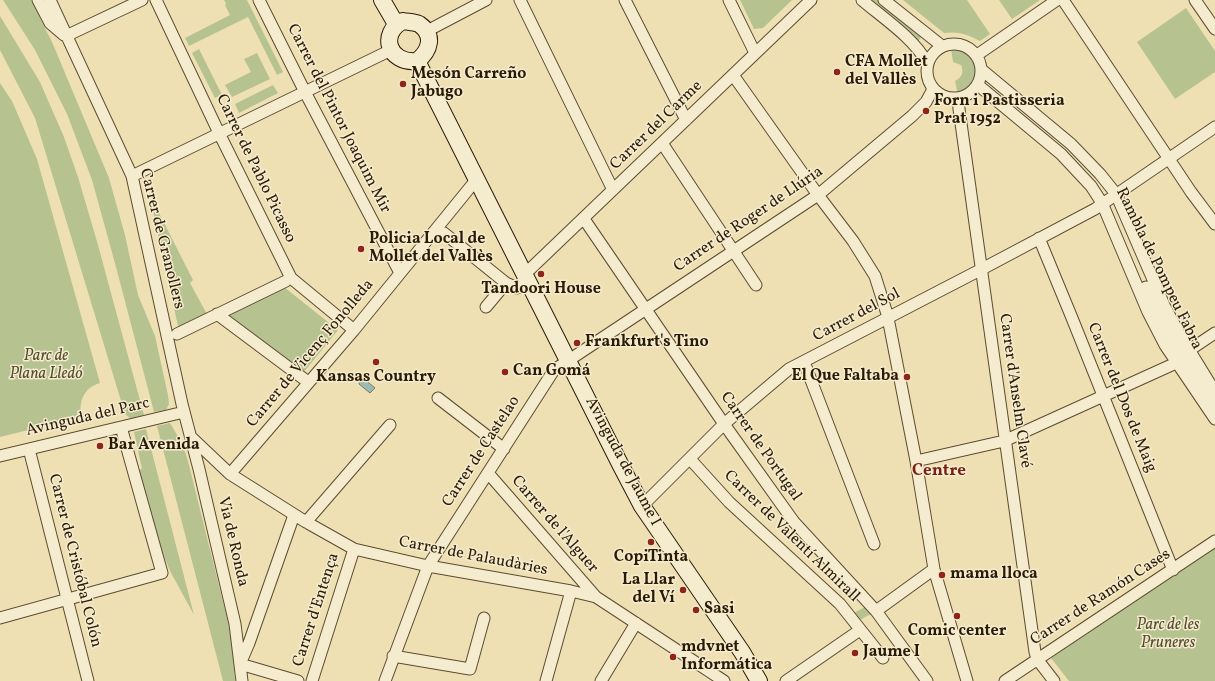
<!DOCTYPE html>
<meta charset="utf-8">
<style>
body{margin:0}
canvas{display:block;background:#efe0b4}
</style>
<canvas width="1215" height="681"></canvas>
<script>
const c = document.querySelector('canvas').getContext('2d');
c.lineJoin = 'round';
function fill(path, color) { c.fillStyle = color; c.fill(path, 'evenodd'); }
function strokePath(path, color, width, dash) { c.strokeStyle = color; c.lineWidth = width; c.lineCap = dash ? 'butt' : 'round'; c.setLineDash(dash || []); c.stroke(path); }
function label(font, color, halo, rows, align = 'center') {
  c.font = font + ' Vollkorn,serif'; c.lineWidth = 3; c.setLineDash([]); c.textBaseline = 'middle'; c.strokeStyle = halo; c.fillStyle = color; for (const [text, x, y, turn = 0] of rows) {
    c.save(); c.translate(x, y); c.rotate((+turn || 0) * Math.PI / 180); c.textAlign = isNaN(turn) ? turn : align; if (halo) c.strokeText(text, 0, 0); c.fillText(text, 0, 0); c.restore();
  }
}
const green = new Path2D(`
 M3 0H31L52 42 109 178 125 235 138 295 155 336 168 395 169 404 166 410 154 412 116 267 92 180 67 114 35 50Z
 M224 0H247L283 72 277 75 248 17 189 46 185 38 230 15 225 5 226 4Z
 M740 0H792L763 28 754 29Z
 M867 0H881L922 35 918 42Z
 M903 0H967L990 34 980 41C968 34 957 31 944 33Z
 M999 0H1040L1012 19Z
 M1186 8 1215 51V72L1175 99 1137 42Z
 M0 16 40 82 64 137 78 177 98 245 144 415 131 419 125 414 35 118 0 50Z
 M199 49 222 95 215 98 192 53Z
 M951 49C956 49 961 49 966 51 978 58 980 77 972 87 968 91 963 93 958 95L955 81C962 77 964 73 961 65L953 62Z
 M257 53 270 79 232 97 225 85 251 72 244 59Z
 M0 83 12 101 37 159 100 383C83 388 79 402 81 417L0 437Z
 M273 85 278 93 239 113 235 104Z
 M153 201 193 280 190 283 208 316 179 331 151 202Z
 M284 287 338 330 304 372 228 315Z
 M170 423 183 445 189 465 227 618 231 638 235 681H223L157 426Z
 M146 429 194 615 170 571 163 554 136 470 142 469 134 432Z
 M1215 547V681H1069L1051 658Z
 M865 607 871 614 858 621 852 614Z`);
const water = new Path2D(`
 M363 378 375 388 370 393 359 384 360 379Z`);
const street = new Path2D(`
 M38 0 50 23 64 35
 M50 0 132 176 182 404 199 469 235 624 242 681
 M156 0 219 133 291 278 354 330
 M259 0 305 92 400 273
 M520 0 613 190
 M625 0 686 120
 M729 0 755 53
 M862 0C883 18 915 39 927 63
 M884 0 942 46
 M1063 0 1191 192 1215 224
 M1195 0 1215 29
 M427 31 486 0
 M66 36 142 0
 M927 71a27 27 0 1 1 54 0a27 27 0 1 1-54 0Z
 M977 55 1057 0
 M982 70 1071 144 1100 174 1116 194 1164 305 1180 335 1215 392
 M733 75 818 195 853 241 875 276 888 317
 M978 85 1061 154 1091 186 1102 203 1148 312 1165 345 1215 419
 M958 98 959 109 1035 652 1037 659 1054 681
 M662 143 756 285
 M132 176 391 50
 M584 219 724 424 794 522 876 611 927 681
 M444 233 506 283 517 288 530 285
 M1039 238 1072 318 1173 570
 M525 274 811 0
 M1146 287 1169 336 1215 405
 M486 307 506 283
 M217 314 308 382
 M889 323 916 461 934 569 967 681
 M177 334 286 281
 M806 367 874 544
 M438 398 504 449
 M192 438 230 474 306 522 354 549 428 566 571 591 596 597 724 681
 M29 449 88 681
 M0 456 184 412
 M690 459 729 502 840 604 883 658
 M916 461 1004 441 1176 363 1185 353 1215 333
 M488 473 596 597
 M230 474 354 330 476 180
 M642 506 724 424 789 369 980 270 1095 209 1215 127
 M294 515 249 643 240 664 298 681
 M306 522 390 425
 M876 611 934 569
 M0 618 162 573 121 427
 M393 656 470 669 484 618
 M312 681 354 549
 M385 681 428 566 554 370 818 195 912 116 926 102 933 89
 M546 681 571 591
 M601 681 636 623
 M786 681 860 630
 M1005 681 1215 541`);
const secondary = new Path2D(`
 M382 0 396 24
 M403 21C408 22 414 22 419 24 435 35 430 51 417 61 388 64 379 33 403 21Z
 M417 61 621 466 642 506 742 652 759 681`);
const markers = [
 [837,72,4,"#8f2418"],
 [403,84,4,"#8f2418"],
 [926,111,4,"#8f2418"],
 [361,249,4,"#8f2418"],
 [541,274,4,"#8f2418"],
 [577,343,4,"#8f2418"],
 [376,362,4,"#8f2418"],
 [505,372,4,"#8f2418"],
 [907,377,4,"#8f2418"],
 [100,446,4,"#8f2418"],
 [651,542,4,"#8f2418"],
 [942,575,4,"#8f2418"],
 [683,590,4,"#8f2418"],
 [696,610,4,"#8f2418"],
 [957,616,4,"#8f2418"],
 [855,653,4,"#8f2418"],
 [673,657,4,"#8f2418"]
];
const poiNames = [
 ["CFA Mollet",845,63],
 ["del Vallès",845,81],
 ["Mesón Carreño",411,75],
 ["Jabugo",411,93],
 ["Forn i Pastisseria",934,102],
 ["Prat 1952",934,120],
 ["Policia Local de",369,240],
 ["Mollet del Vallès",369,258],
 ["Tandoori House",541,290,"center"],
 ["Frankfurt's Tino",585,343],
 ["Can Gomá",513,372],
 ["El Que Faltaba",899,377,"right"],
 ["Kansas Country",376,378,"center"],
 ["Bar Avenida",108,446],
 ["CopiTinta",651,558,"center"],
 ["mama lloca",950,575],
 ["La Llar",675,581,"right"],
 ["del Ví",675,599,"right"],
 ["Sasi",704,610],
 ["Comic center",957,632,"center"],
 ["mdvnet",681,648],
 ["Informática",681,666],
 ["Jaume I",863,653]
];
const streetNames = [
 ["Carrer del Pintor Joaquim Mir",338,119,63],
 ["Carrer del Carme",657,126,-44],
 ["Carrer de Pablo Picasso",255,169,64],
 ["Carrer de Roger de Llúria",749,220,-34],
 ["Carrer de Granollers",161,239,76],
 ["Rambla de Pompeu Fabra",1158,269,64],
 ["Carrer del Sol",857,316,-28],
 ["Carrer de Vicenç Fonolleda",311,354,-50],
 ["Carrer d'Anselm Clavé",1014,391,82],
 ["Carrer del Dos de Maig",1121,398,68],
 ["Avinguda del Parc",88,418,-13],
 ["Carrer de Portugal",760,447,55],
 ["Carrer de Castelao",482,452,-57],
 ["Avinguda de Jaume I",622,462,62],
 ["Carrer de l'Alguer",554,525,49],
 ["Carrer de Valentí Almirall",791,537,44],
 ["Via de Ronda",232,542,77],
 ["Carrer de Palaudàries",473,557,11],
 ["Carrer de Cristóbal Colón",74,561,76],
 ["Carrer de Ramón Cases",1101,598,-33],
 ["Carrer d'Entença",317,610,-72]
];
const parkNames = [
 ["Parc de",46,357],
 ["Plana Lledó",46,375],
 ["Parc de les",1168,626],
 ["Pruneres",1168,644]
];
const neighbourhoodNames = [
 ["Centre",939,472]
];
fill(green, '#b6c390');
fill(water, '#9cbbb5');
strokePath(water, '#6e7b6f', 1);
strokePath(street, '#5b4c31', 13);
strokePath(secondary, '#2a1b05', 18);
strokePath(street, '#f5ebce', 11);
strokePath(secondary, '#f5ebce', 16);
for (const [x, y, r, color] of markers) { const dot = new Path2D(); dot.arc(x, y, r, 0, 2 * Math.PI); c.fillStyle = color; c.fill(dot); strokePath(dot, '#f5ebce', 1.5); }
label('bold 16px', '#2a1b05', '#f5ebce', poiNames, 'left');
label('16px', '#2a1b05', '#f5ebce', streetNames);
label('italic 16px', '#544d2f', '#f5ebce', parkNames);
label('bold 17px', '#7a1f14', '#f5ebce', neighbourhoodNames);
</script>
